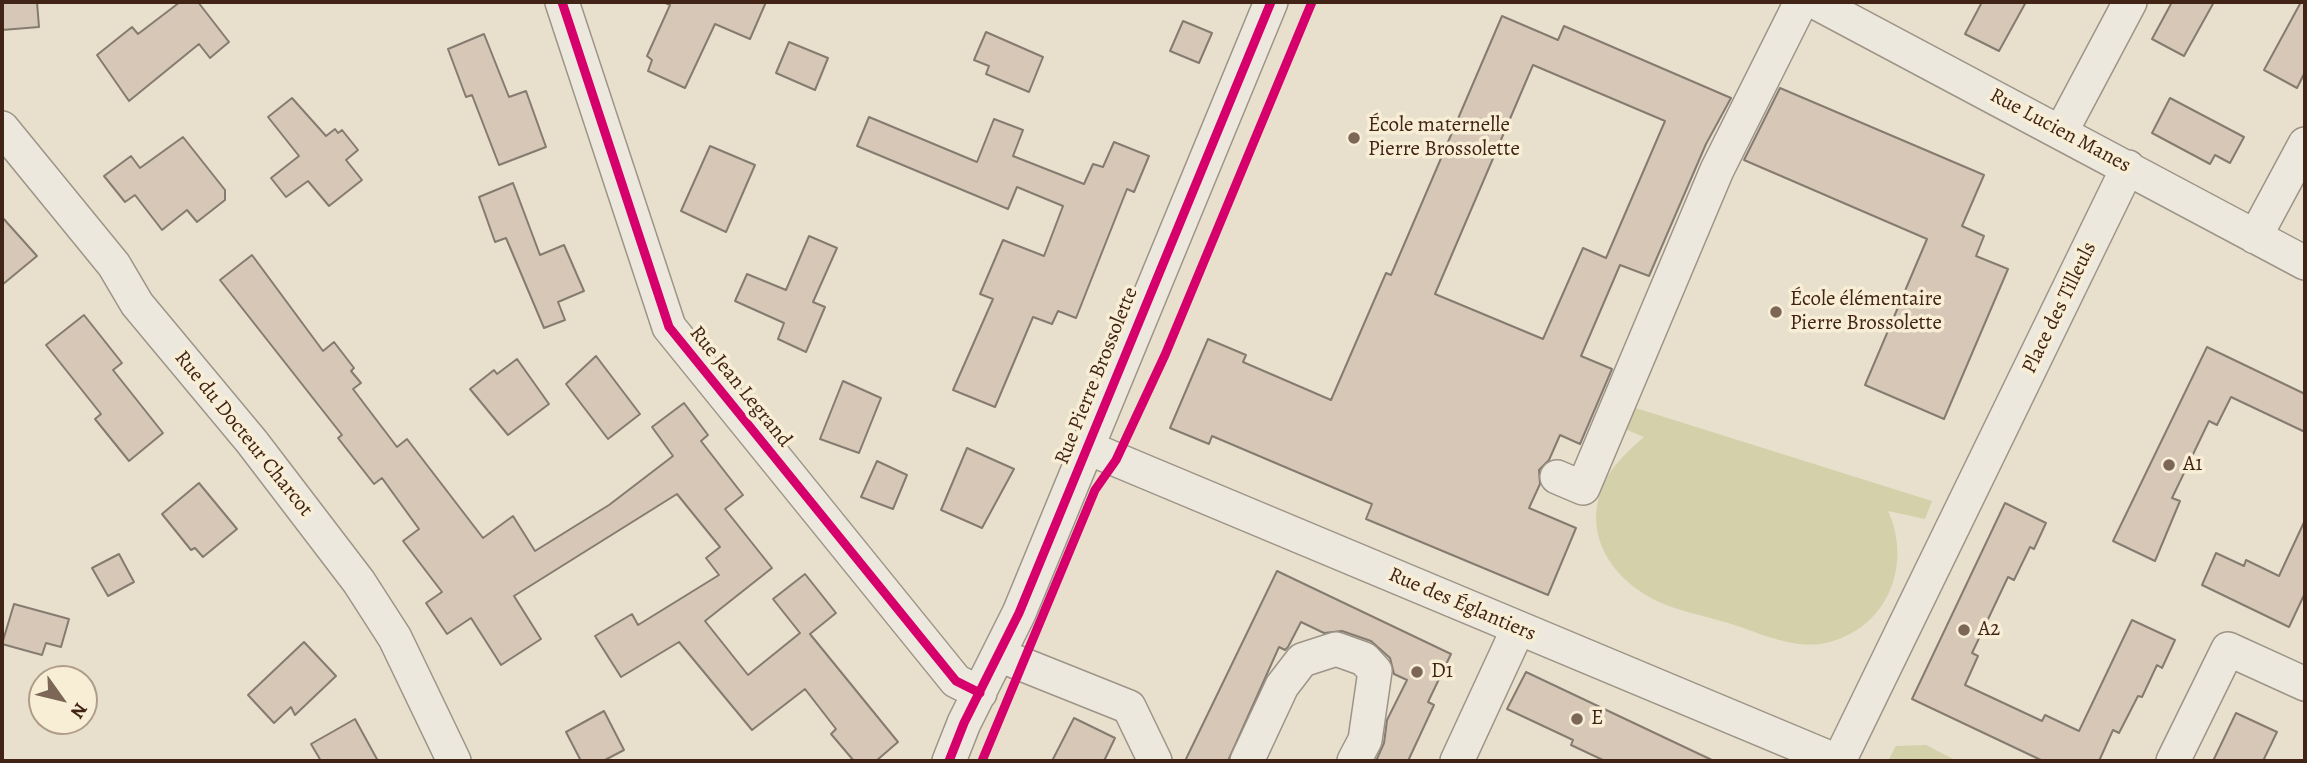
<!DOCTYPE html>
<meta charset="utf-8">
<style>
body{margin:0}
#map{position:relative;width:2307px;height:763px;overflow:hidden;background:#e8e0cc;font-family:Alegreya,serif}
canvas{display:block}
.frame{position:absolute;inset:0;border:4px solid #422416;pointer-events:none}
.north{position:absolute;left:28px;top:665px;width:70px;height:70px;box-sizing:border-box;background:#f8eed6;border:2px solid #af9d89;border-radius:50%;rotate:124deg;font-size:19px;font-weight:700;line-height:28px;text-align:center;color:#422416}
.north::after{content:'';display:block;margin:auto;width:24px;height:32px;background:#7c6656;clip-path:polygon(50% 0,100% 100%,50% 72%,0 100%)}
</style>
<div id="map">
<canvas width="2307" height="763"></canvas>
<div class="frame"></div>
<div class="north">N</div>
</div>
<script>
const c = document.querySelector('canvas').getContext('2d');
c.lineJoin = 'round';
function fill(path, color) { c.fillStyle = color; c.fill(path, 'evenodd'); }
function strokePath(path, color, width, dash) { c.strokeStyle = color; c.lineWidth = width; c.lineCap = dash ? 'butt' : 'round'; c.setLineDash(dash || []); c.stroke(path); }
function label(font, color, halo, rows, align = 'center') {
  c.font = font + ' Alegreya,serif'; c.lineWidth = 7; c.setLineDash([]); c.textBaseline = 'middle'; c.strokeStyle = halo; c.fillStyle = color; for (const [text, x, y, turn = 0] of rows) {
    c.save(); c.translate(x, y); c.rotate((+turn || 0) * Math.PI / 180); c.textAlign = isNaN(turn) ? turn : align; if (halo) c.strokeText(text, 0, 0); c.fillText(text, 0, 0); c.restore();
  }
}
const green = new Path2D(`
 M1626 405 1932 501 1925 519 1888 511C1913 565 1887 630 1825 643 1793 650 1758 632 1728 623 1705 616 1678 611 1657 601 1612 579 1582 535 1603 485 1612 465 1629 450 1644 437L1618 426Z
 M1926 745 1957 761H1888L1896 746Z`);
const building = new Path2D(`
 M2 2H37L39 27 2 30Z
 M180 2H198L229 42 210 58 199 44 129 101 97 55 132 27 138 34Z
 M663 2H766L750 39 715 24 685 88 648 71 652 60 647 56 670 5Z
 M1982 2H2026L1999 51 1965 34Z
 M2172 2H2214L2184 56 2152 39Z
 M2301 2H2305V72L2297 88 2264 70Z
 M1502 16 1558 40 1564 26 1731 98 1706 144 1649 276 1620 265 1581 356 1612 369 1580 444 1560 435 1549 460 1539 470 1540 484 1529 508 1576 528 1548 595 1366 519 1372 504 1212 436 1209 444 1170 428 1208 339 1246 355 1243 362 1331 400 1386 273 1391 275ZM1533 65 1665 121 1606 258 1583 248 1543 339 1435 294Z
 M1183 21 1212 33 1199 63 1170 51Z
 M986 32 1043 57 1029 92 986 74 989 66 974 60Z
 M484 34 509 97 526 91 546 147 499 165 472 95 466 97 448 49Z
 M789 42 828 58 815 90 776 73Z
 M1780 88 1984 175 1962 226 1984 236 1976 256 2008 269 1944 419 1865 385 1927 239 1744 160Z
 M292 98 326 136 335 129 338 133 342 130 358 150 346 160 362 180 329 206 308 181 286 197 271 178 299 156 268 117Z
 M2170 98 2244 137 2230 163 2215 155 2210 164 2152 133Z
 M869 117 977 162 994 119 1023 130 1013 156 1084 184 1093 164 1103 167 1114 142 1149 156 1134 192 1127 189 1076 318 1058 311 1052 324 1033 317 995 407 953 390 993 299 980 294 1003 240 1044 256 1063 206 1017 187 1008 209 857 146Z
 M183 137 225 190V200L197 222 187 210 162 230 135 195 125 202 104 176 131 156 140 168Z
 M710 146 755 165 726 232 681 211Z
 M513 183 540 255 564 245 584 291 558 302 565 320 544 328 506 238 495 242 479 197Z
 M2 217 37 256 2 285Z
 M809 236 837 248 813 302 825 307 806 352 778 339 784 323 735 301 747 274 786 290Z
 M252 255 323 351 334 342 354 368 351 371 361 383 353 389 397 447 407 439 483 538 513 516 535 551 609 505 673 456 652 427 684 403 708 435 701 441 743 495 725 509 772 568 705 621 748 675 800 633 773 599 805 574 836 613 810 634 898 742 876 761H854L831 734 836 729 805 689 752 730 679 642 621 677 595 636 632 614 638 625 719 575 706 558 720 547 677 494 514 596 541 639 501 665 471 618 447 634 426 603 442 592 403 541 419 529 382 478 374 484 338 438 342 435 220 280Z
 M84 315 122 363 113 370 163 433 129 461 95 419 101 414 46 345Z
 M2207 347 2305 394V432L2231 397 2217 425 2209 421 2172 498 2180 501 2155 561 2113 541Z
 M596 356 640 414 608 439 566 384Z
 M517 359 549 404 508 435 470 389 494 370 497 374Z
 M843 381 881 398 859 453 820 439Z
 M967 448 1014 469 982 528 941 510Z
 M877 461 907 475 893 509 861 497Z
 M199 483 237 529 203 557 195 548 191 550 162 514Z
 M2005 503 2046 523 2034 549 2030 547 2014 580 2008 577 1972 653 1978 656 1965 685 2042 721 2045 715 2079 731 2132 620 2175 640 2162 668 2157 665 2142 697 2138 696 2119 733 2113 730 2099 761H2043L1912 699Z
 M2305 520V593L2289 627 2202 585 2216 553 2244 566 2246 560 2279 576Z
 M119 554 134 582 108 596 92 568Z
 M1277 571 1451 654 1428 702 1434 705 1408 761H1376L1384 743 1387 720 1407 680 1394 674 1390 658 1371 641 1342 631 1324 633 1301 622 1288 647 1285 650 1279 647 1228 761H1185Z
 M14 604 69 619 61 647 46 643 42 655 2 644Z
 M304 642 336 676 295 715 291 707 274 723 248 695Z
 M1526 672 1714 761H1605L1571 745 1573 740 1507 709Z
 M604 711 624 750 603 761H581L566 732Z
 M2236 713 2277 732 2263 761H2213Z
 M1074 718 1115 738 1104 761H1052Z
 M355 719 378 761H321L311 744Z`);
const minor = new Path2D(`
 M562 2 669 327 956 681 980 693
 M1815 2 2305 263
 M2 128 114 265 137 304 252 442 359 582 395 638 454 761
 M2061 132 2130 2
 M2255 237 2305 144
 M1086 447 1837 761
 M1557 477 1583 488 1717 170 1801 2
 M999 655 1129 707 1155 761
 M949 761 964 723 1019 613 1271 2
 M1247 761 1282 686 1302 660 1336 649 1364 659 1375 671 1365 740 1354 761
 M1457 761 1518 629
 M1839 761 2128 167
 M2173 761 2228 649 2305 684`);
const cycleway = new Path2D(`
 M562 2 669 327 956 681 980 693
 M949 761 964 723 1019 613 1271 2
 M982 761 1095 490 1116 460 1165 355 1312 2`);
const markers = [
 [1354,138,7,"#7c6656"],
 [1776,312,7,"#7c6656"],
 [2169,465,7,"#7c6656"],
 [1964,630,7,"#7c6656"],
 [1417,672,7,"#7c6656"],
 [1577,719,7,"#7c6656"]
];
const poiNames = [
 ["École maternelle",1368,126],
 ["Pierre Brossolette",1368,150],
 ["École élémentaire",1790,300],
 ["Pierre Brossolette",1790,324],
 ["A1",2183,465],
 ["A2",1978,630],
 ["D1",1431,672],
 ["E",1591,719]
];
const streetNames = [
 ["Rue Lucien Manes",2060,131,28],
 ["Place des Tilleuls",2060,308,-64],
 ["Rue Pierre Brossolette",1097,376,-68],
 ["Rue Jean Legrand",740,387,51],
 ["Rue du Docteur Charcot",243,434,51],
 ["Rue des Églantiers",1462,605,23]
];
fill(green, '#d3d0aa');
fill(building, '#d6c7b7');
strokePath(building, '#857b70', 2);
strokePath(minor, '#9d9487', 36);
strokePath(minor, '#ece8de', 33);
strokePath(cycleway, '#d6006c', 9);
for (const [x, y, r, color] of markers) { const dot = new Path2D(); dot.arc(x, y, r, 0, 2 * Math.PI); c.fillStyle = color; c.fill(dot); strokePath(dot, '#f8eed6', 2.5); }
label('21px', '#422416', '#f8eed6', poiNames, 'left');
label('21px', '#422416', '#f8eed6', streetNames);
</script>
